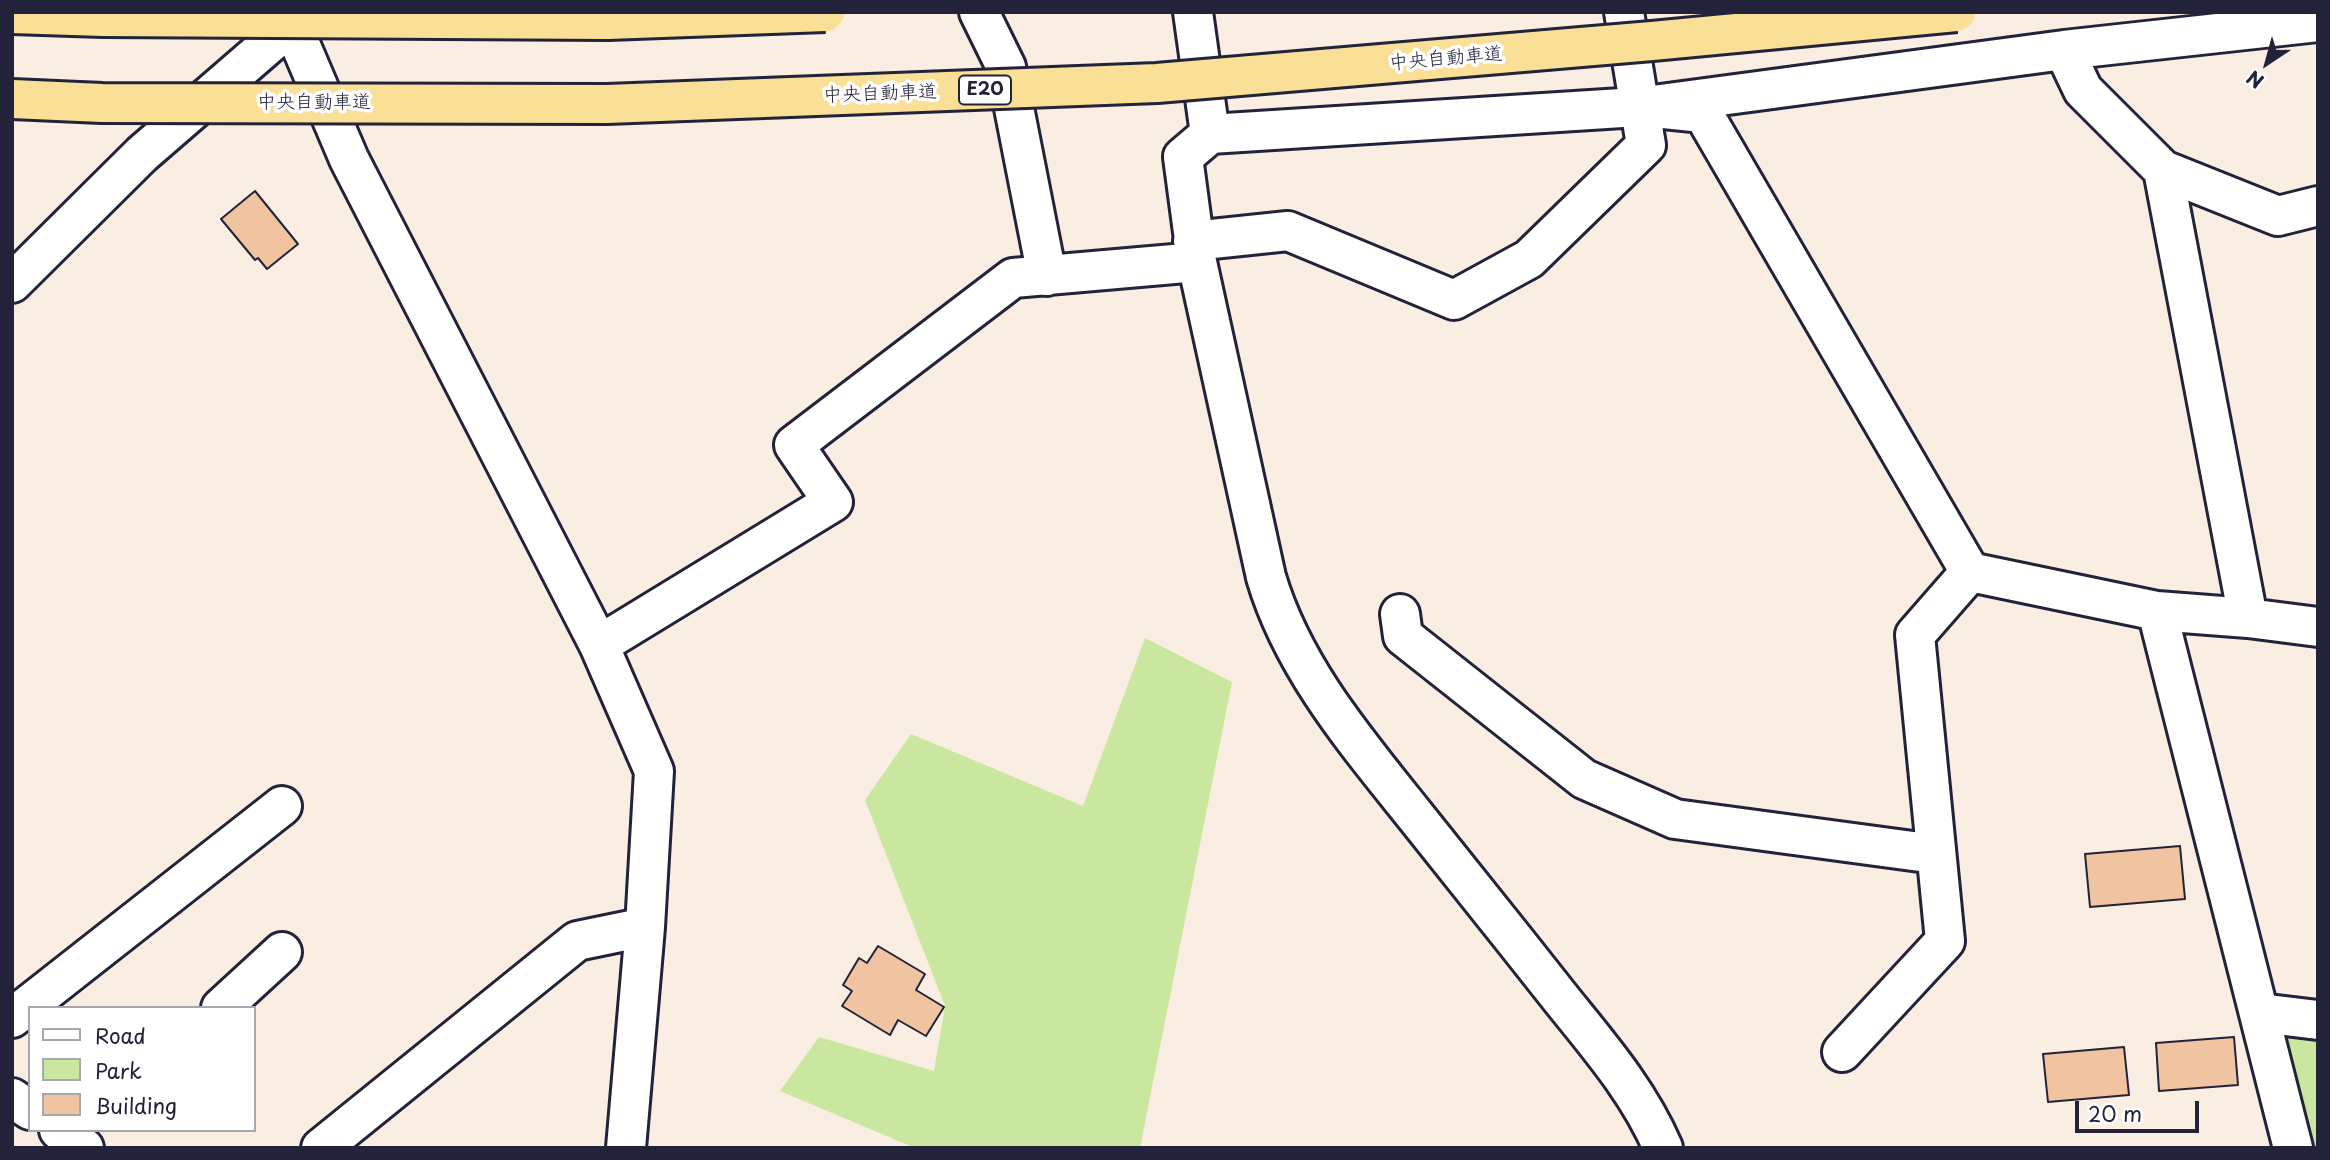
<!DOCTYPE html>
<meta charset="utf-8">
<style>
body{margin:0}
#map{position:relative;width:2330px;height:1160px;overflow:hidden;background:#faede2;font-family:"Playpen Sans",sans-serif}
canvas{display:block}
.frame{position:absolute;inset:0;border:14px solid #22223b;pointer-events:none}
.legend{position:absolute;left:28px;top:1006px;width:228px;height:126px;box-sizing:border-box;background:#fff;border:2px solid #a7a7b1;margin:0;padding:9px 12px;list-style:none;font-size:21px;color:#22223b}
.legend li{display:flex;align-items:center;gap:14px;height:35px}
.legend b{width:35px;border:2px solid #a7a7b1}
.north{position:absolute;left:2232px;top:28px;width:70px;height:70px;-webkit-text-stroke:5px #fff;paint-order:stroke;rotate:216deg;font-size:19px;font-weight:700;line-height:28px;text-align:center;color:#22223b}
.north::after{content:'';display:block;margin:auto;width:24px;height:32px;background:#22223b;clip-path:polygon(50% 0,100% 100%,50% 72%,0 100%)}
.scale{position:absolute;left:2075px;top:1101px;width:124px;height:32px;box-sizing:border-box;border:4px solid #22223b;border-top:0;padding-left:9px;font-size:21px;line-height:24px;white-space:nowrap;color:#22223b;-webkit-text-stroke:5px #fff;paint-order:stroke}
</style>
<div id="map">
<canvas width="2330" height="1160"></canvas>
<div class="frame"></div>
<ul class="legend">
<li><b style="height:9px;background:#fff"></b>Road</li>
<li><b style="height:19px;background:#c9e79f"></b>Park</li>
<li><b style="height:19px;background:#f0c4a0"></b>Building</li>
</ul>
<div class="north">N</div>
<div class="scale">20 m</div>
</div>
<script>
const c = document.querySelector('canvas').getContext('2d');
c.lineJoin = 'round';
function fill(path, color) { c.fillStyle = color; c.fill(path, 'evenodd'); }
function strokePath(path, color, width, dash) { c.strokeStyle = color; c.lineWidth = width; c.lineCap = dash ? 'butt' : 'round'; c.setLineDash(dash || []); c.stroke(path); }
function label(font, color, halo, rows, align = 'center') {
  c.font = font + ' "Playpen Sans","Klee One",sans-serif'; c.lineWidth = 7; c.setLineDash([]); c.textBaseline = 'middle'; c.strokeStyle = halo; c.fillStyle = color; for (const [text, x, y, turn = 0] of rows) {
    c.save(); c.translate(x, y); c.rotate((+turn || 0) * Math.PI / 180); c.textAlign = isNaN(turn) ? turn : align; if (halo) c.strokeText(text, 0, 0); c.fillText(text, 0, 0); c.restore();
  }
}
const green = new Path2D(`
 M1145 638 1232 682 1140 1148H915L780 1091 819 1037 934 1071 945 1006 865 800 911 734 1083 806Z
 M2260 1013 2318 1020V1148H2293Z`);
const building = new Path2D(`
 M255 191 298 244 267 269 258 258 255 260 221 219Z
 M2180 846 2185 899 2090 907 2085 854Z
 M878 946 925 974 916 990 944 1007 926 1036 898 1020 890 1035 842 1006 852 991 843 985 859 958 867 963Z
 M2234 1037 2238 1085 2159 1091 2156 1043Z
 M2124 1047 2129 1095 2048 1102 2043 1054Z`);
const minor = new Path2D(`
 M283 12 292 25 349 159 599 645 654 771 645 927 626 1148
 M979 12 1006 67 1047 276
 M1193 12 1210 134
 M2064 50 2083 90 2163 170 2278 216 2318 206
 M1664 109 1703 113 1970 572 2157 611 2293 1148
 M2163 170 2248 618
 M1193 241 1288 231 1454 300 1529 259 1646 145 1624 12
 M12 283 142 154 306 12
 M2157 611 2248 618 2318 627
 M1400 614 1403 636 1584 779 1675 819 1935 854
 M599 645 833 502 794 445 1013 278 1197 262
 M221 1008 282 952
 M2260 1013 2318 1020
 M12 1018 282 806
 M1842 1052 1945 941 1915 635 1970 572
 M12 1098 30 1110
 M59 1130 84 1148
 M321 1148 577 941 645 927
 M1663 1148C1639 1092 1600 1047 1562 1000 1514 939 1465 878 1417 818 1358 744 1293 669 1266 577L1197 262 1183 157 1210 134 1638 107 2064 50 2318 22`);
const highwayBridge = new Path2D(`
 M12 14 103 17 608 20 825 12
 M12 99 102 103 607 104 1157 83 1652 41 1956 12`);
const shields = [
 [985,90,52]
];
const shieldNames = [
 ["E20",985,90]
];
const streetNames = [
 ["中央自動車道",1446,59,-5],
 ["中央自動車道",880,94,-2],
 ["中央自動車道",314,103]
];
fill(green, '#c9e79f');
fill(building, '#f0c4a0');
strokePath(building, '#22223b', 2);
strokePath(minor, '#22223b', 44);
strokePath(minor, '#fff', 38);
strokePath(highwayBridge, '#22223b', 44, []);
strokePath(highwayBridge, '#fadf96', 38);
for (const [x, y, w] of shields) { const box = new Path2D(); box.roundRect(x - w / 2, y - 14.5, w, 29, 5); c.fillStyle = '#fff'; c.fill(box); strokePath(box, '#22223b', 2); }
label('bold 18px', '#22223b', null, shieldNames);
label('19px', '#22223b', '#fff', streetNames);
</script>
